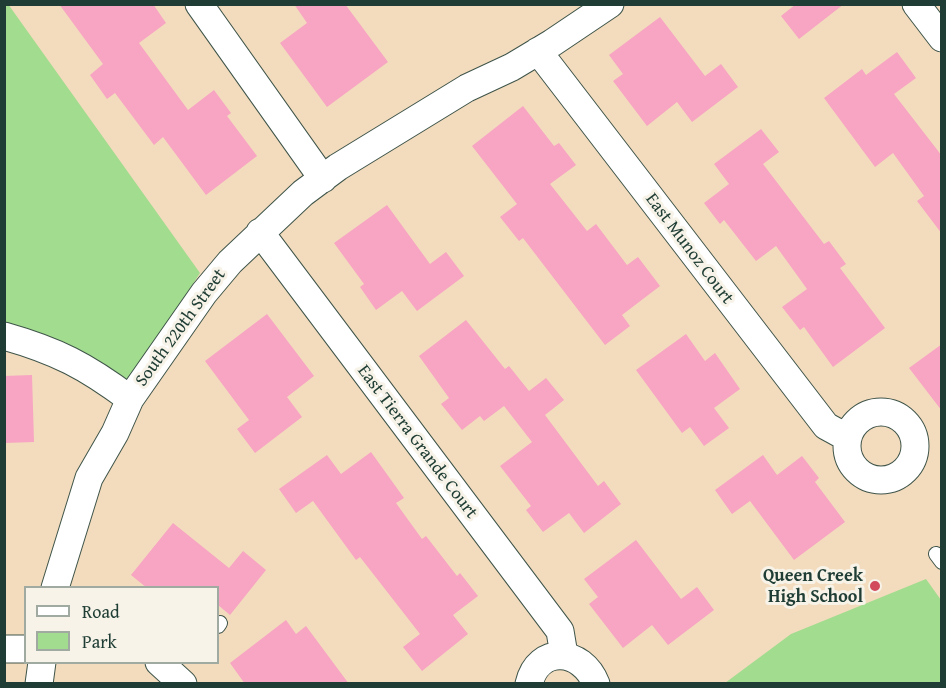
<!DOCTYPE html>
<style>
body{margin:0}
#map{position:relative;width:946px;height:688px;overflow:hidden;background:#f3dbbe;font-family:"Gentium Book Plus",serif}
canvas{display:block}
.frame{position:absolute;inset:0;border:6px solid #1f3d34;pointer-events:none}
.legend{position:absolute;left:24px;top:586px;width:195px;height:78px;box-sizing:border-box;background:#f7f3e8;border:2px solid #a1aaa0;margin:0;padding:8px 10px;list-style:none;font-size:18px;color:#1f3d34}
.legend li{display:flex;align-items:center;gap:12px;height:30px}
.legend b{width:30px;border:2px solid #a1aaa0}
</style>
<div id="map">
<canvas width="946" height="688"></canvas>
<div class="frame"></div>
<ul class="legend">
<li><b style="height:8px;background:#fff"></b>Road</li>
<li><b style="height:16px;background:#a2dc8e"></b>Park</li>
</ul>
</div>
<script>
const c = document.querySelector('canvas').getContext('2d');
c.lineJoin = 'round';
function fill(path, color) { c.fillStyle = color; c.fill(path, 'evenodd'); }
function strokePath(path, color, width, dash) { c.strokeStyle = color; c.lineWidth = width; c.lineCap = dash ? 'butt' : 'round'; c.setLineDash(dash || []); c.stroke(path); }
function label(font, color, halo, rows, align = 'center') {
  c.font = font + ' "Gentium Book Plus",serif'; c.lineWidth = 6; c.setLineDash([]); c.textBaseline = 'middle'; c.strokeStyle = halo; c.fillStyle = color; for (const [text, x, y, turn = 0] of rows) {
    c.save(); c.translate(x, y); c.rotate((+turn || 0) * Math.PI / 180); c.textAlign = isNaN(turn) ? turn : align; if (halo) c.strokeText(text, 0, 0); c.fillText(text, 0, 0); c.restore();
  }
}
const green = new Path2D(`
 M8 4 200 273 130 381 5 322 4 5Z
 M926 579 941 600V683H725L791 634Z`);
const building = new Path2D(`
 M59 4H153L166 23 139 43 188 110 214 90 231 113 227 116 257 156 206 195 163 137 154 145 115 93 107 99 90 75 103 64Z
 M294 4H345L388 62 327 107 280 43 307 23Z
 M796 4H844L799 39 781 16Z
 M660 17 705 76 721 64 738 87 692 122 677 102 647 126 613 81 623 74 609 55Z
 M897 52 916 78 894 94 942 156V234L917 201 924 196 893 153 875 167 824 98 862 69 866 75Z
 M523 106 554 146 559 143 576 165 550 184 587 231 596 224 627 265 638 257 660 286 622 315 630 326 605 345 523 238 519 241 500 217 517 204 472 146Z
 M761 129 779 152 763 164 824 244 829 241 846 264 840 268 885 328 833 367 804 327 800 330 782 307 807 289 776 246 756 261 724 220 720 224 704 203 729 184 714 164Z
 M387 205 430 264 446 252 464 276 417 311 402 291 376 310 360 287 364 284 334 243Z
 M267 314 314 376 287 397 302 417 255 453 237 429 249 420 205 361Z
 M466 320 505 369 509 366 529 391 546 378 564 400 545 415 598 486 604 481 621 504 584 533 569 513 543 532 526 510 531 506 500 466 532 442 504 406 484 421 480 416 462 430 441 404 449 398 419 356Z
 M686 334 705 361 715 353 740 389 714 408 729 428 704 446 690 427 682 433 636 370Z
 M942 344V411L909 368Z
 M32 375 34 442 4 443V376Z
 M371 452 404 498 396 503 422 539 426 536 457 576 460 573 478 596 453 615 468 634 422 671 403 647 420 634 360 557 356 560 313 501 296 513 279 489 327 455 341 474Z
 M763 455 777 475 802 456 819 478 815 482 845 522 794 560 750 501 732 514 715 490Z
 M173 523 229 568 243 551 266 570 230 615 218 605V588H147L131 575Z
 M636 540 681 599 697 587 714 610 668 645 652 625 623 648 589 604 598 597 584 579Z
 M286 620 296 634 306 626 349 684H245L230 663Z`);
const lane = new Path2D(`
 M936 554 942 562
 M218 626 220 623`);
const street = new Path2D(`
 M199 4 323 179
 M916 4 942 38
 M538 51 826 426 848 438
 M260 232 560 631 564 655
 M4 336C57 351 86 366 130 399
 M847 446a34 34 0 1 1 68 0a34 34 0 1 1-68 0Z
 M55 588 89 478 115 433 130 399 204 293 230 262 303 193 338 167 467 88 512 67 552 43 610 4
 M4 649H26
 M159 662 183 684
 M39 684 42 662
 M529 684C538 645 582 648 596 684`);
const markers = [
 [875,586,6,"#d1495b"]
];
const streetNames = [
 ["East Munoz Court",689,249,53],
 ["South 220th Street",181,328,-54],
 ["East Tierra Grande Court",417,442,53]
];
const poiNames = [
 ["Queen Creek",863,576],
 ["High School",863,597]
];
fill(green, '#a2dc8e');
fill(building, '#f7a5c2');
strokePath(lane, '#3f5549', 16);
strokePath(street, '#3f5549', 29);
strokePath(lane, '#fff', 14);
strokePath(street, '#fff', 27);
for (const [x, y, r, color] of markers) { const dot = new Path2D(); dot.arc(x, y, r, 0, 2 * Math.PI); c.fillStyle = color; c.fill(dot); strokePath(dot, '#f7f3e8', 2); }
label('18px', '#1f3d34', '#f7f3e8', streetNames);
label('bold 18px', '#1f3d34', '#f7f3e8', poiNames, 'right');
</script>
